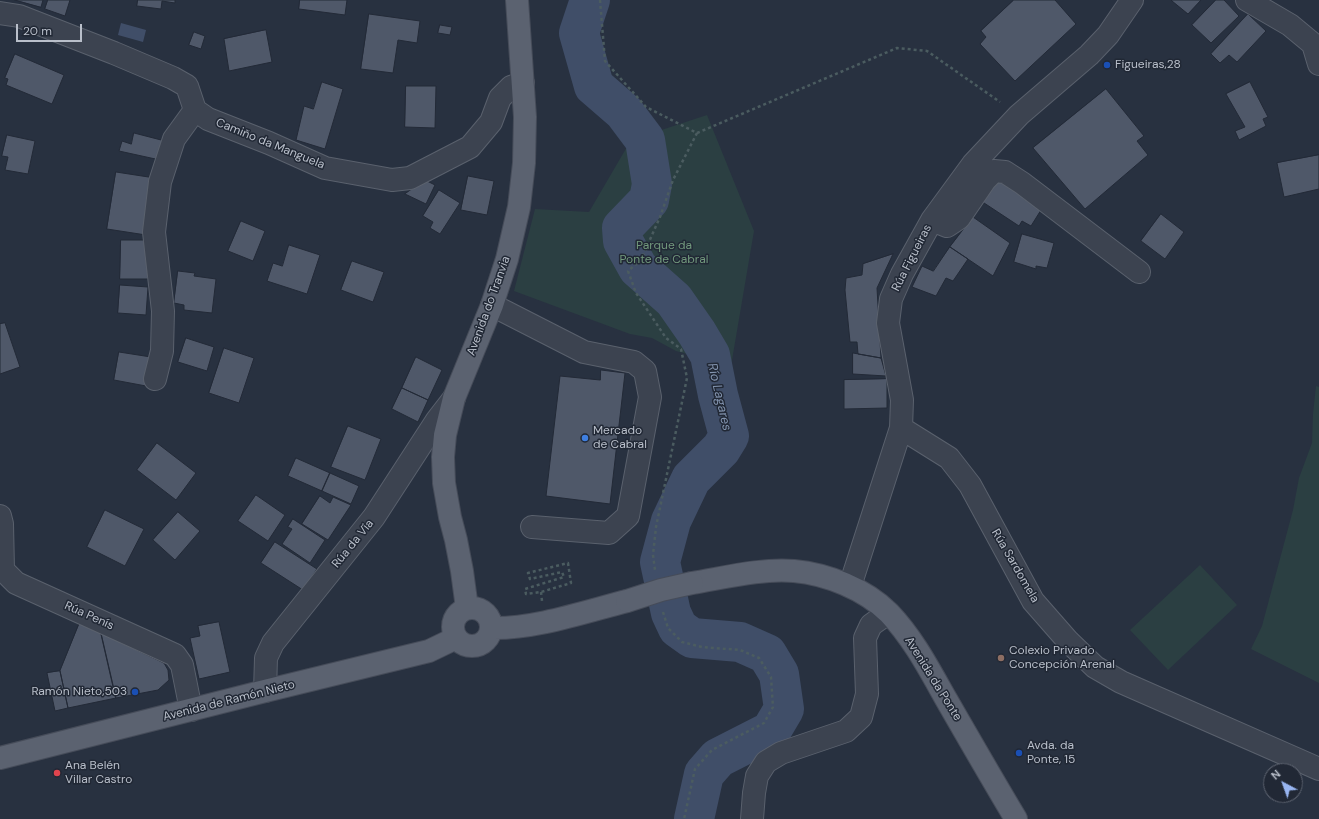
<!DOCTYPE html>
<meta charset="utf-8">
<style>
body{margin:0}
#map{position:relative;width:1319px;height:819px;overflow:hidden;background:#283140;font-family:"DM Sans",sans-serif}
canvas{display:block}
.north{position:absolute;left:1263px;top:763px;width:40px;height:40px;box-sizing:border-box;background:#212835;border:1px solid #5e6471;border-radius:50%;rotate:319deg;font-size:11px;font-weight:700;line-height:16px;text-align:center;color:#b9bfca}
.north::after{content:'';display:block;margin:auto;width:14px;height:18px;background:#98b5f1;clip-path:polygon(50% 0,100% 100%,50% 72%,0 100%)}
.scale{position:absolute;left:16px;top:24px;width:66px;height:18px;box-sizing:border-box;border:2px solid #b9bfca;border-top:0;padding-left:5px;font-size:12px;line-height:14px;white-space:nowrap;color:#b9bfca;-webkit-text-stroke:3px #212835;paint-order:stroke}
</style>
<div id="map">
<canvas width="1319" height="819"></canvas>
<div class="north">N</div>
<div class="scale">20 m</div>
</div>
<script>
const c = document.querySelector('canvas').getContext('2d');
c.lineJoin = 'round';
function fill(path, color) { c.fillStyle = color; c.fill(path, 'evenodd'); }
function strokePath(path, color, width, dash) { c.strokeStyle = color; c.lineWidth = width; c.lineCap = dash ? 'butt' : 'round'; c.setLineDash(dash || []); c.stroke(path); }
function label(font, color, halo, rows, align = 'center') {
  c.font = font + ' "DM Sans",sans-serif'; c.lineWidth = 3; c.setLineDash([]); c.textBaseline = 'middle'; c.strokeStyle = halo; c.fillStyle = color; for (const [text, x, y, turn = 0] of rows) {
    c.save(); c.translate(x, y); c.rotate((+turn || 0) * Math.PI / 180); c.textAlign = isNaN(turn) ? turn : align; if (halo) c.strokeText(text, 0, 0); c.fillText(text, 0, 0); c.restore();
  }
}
const green = new Path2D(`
 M707 115 754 231 731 366 676 351 652 338 630 334 514 291 535 209 589 212 631 140Z
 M1316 386 1319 387V683L1251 649 1262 626 1293 510 1299 478 1312 443 1313 414Z
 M1200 565 1237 605 1168 670 1130 630Z`);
const water = new Path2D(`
 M121 23 146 30 143 42 118 35Z`);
const river = new Path2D(`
 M590 0 579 33 594 86 624 112 645 140 652 184 649 200 622 228 623 241 638 268 674 300 697 333 710 355 718 395 729 436 721 449 691 479 671 521 660 562 671 613 678 628 692 638 740 642 767 654 779 674 784 709 771 731 718 758 704 774 694 819`);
const building = new Path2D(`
 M15 0H43L41 7Z
 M48 0H70L65 16 45 9Z
 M138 0H175V3L162 1 161 9 137 6Z
 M300 0H347L345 15 299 9Z
 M1014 0H1055L1076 24 1015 81 980 44 986 37 981 31Z
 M1172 0H1201L1188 14 1172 1Z
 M1216 0H1224L1239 16 1211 43 1192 25Z
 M369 14 420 21 417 43 398 40 393 73 361 69Z
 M1248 14 1266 31 1237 62 1229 55 1220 63 1211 54Z
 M440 25 452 27 450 35 438 33Z
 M266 30 272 62 229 71 224 39Z
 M194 32 205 36 201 49 189 45Z
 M15 54 64 75 52 104 6 85 8 79 5 78Z
 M322 82 343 89 325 149 296 140 304 106 313 109Z
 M1250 82 1268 117 1263 119 1266 126 1239 140 1235 131 1245 127 1226 94Z
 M406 86H436L435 128 405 127Z
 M1106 89 1144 136 1137 141 1148 155 1085 209 1033 148Z
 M134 133 165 141 160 160 119 151 122 141 131 144Z
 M7 135 35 141 28 174 5 170 8 157 2 156Z
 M1319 155V189L1284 197 1277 163Z
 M116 172 155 178 146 235 107 229Z
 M468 176 494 181 487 215 461 210Z
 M994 176 1041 210 1031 226 1022 221 1019 226 978 199Z
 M425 180 435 185 426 204 405 194Z
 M439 190 460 203 440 234 430 228 433 222 423 216Z
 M1161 214 1184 232 1165 259 1141 241Z
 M973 217 1010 243 993 276 950 247Z
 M241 221 265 231 253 261 228 251Z
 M1022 234 1054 243 1047 268 1036 266V269L1014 262Z
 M121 240H149L148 279H120Z
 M289 245 320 255 307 294 267 281 273 263 282 266Z
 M950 247 968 259 953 281 946 278 936 296 912 287 922 266 933 271Z
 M893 254 877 288 881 358 858 354 857 342H850L845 290 846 278 862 275 863 264Z
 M352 261 384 272 373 302 341 290Z
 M178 271 195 273 194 276 216 279 212 313 184 310V305L174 303Z
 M120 285 148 287 146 315 118 313Z
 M5 323 20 367 0 374V324Z
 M186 338 214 347 207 371 178 362Z
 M224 348 254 358 239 403 209 393Z
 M119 352 151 357 146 386 114 380Z
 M853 353 881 358 886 376 853 374Z
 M416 357 442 370 428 400 402 388Z
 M601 370 625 373 610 504 546 496 560 376 600 380Z
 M887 379V408L844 409V380Z
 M402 388 428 400 418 422 392 409Z
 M348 426 381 439 365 480 331 467Z
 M157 443 196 473 176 500 137 470Z
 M296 458 330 473 322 491 288 476Z
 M330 473 359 486 351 504 322 491Z
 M256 495 285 515 268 541 238 521Z
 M320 496 330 503 333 497 351 505 328 540 302 524Z
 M105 510 144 529 125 566 87 547Z
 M178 512 200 531 175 560 153 540Z
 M293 519 325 540 310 563 282 544 292 529 288 527Z
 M275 542 317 569 303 590 261 563Z
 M80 622 101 633 116 698 68 708 60 671Z
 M219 622 230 672 199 679 190 638 200 636 198 626Z
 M101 633 164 663 168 670 169 680 158 690 116 698Z
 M60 671 68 708 55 711 47 673Z`);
const path = new Path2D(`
 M600 0 605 61 646 107 697 133 673 180 660 217 641 260 628 271 636 293 666 338 681 349 687 378 656 527 653 555 655 570
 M697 133 897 48 927 51 1000 102
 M568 563 571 583 541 592 526 594 525 589 564 577 562 572 530 579 528 573Z
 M541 592 542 601
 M663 612 668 628 682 642 702 647 740 650 759 658 771 677 773 707 764 723 712 750 695 769 684 819`);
const minor = new Path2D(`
 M1247 0 1290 25 1313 44 1319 64
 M0 13 19 16 114 53 173 78 187 86 195 110 208 119 269 143 325 168 392 180 410 178 470 147 491 122 500 98 511 87 523 83
 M932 220 947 226 959 218 985 180 994 171 1005 172 1022 183 1139 272
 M492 305 584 352 634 362 645 371 650 397 628 516 609 533 532 527
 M155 379 162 351 163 311 154 232 160 182 174 139 195 110
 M901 428 949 458 970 485 1033 601 1068 641 1095 667 1121 682 1319 769
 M0 516 2 524 3 570 16 583 175 655 182 665 191 710
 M850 586 901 428 902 400 888 323 891 299 902 274 932 220 973 164 1019 115 1089 55 1108 35 1132 0
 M265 691 266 658 273 643 374 517 437 420 454 398
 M752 819 754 793 757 776 766 762 781 753 846 731 861 717 867 694 865 638 871 625 888 613`);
const major = new Path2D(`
 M692 583C723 578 762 568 794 571 827 574 865 589 889 613 913 638 929 669 946 699 969 739 992 779 1016 819
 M467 608 462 571 456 540 450 517 444 483 443 457 445 435 454 398 492 305 507 259 519 207 524 163 525 117 517 0
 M453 627a19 19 0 1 1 38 0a19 19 0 1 1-38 0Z
 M491 628C535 629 584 612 627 601
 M0 758 265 691 429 651 456 638`);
const majorBridge = new Path2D(`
 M627 601 661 590 692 583`);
const markers = [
 [1107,65,4,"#1a4fb4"],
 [585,438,4,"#3f7fe0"],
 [1001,658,4,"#8d6e63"],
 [135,692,4,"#1a4fb4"],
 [1019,753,4,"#1a4fb4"],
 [57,773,4,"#e0444e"]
];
const poiNames = [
 ["Figueiras,28",1115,65],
 ["Mercado",593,431],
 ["de Cabral",593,445],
 ["Colexio Privado",1009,651],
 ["Concepción Arenal",1009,665],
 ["Ramón Nieto,503",127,692,"right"],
 ["Avda. da",1027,746],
 ["Ponte, 15",1027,760],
 ["Ana Belén",65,766],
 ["Villar Castro",65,780]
];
const streetNames = [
 ["Camiño da Manguela",270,144,22],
 ["Rúa Figueiras",912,258,-63],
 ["Avenida do Tranvia",489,306,-70],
 ["Rúa da Vía",353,544,-51],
 ["Rúa Sardomela",1015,566,60],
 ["Rúa Penís",89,616,24],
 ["Avenida da Ponte",933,679,58],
 ["Avenida de Ramón Nieto",229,701,-14]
];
const parkNames = [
 ["Parque da",664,246],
 ["Ponte de Cabral",664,260]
];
const waterNames = [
 ["Río Lagares",719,397,77]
];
fill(green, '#2b3f42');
fill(water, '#404e68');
strokePath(river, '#404e68', 40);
fill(building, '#4f5869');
strokePath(building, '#232a37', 1);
strokePath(minor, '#5a616d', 24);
strokePath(major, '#464c59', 24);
strokePath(path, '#4b5c60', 2.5, [3, 3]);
strokePath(minor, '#3c4350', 22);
strokePath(major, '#5b6270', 22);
strokePath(majorBridge, '#464c59', 24, []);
strokePath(majorBridge, '#5b6270', 22);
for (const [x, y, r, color] of markers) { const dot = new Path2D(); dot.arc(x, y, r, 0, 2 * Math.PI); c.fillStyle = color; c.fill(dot); strokePath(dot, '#212835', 1.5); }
label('12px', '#b9bfca', '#212835', poiNames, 'left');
label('12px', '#b9bfca', '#212835', streetNames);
label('12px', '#72997d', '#212835', parkNames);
label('italic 13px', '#8394af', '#212835', waterNames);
</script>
